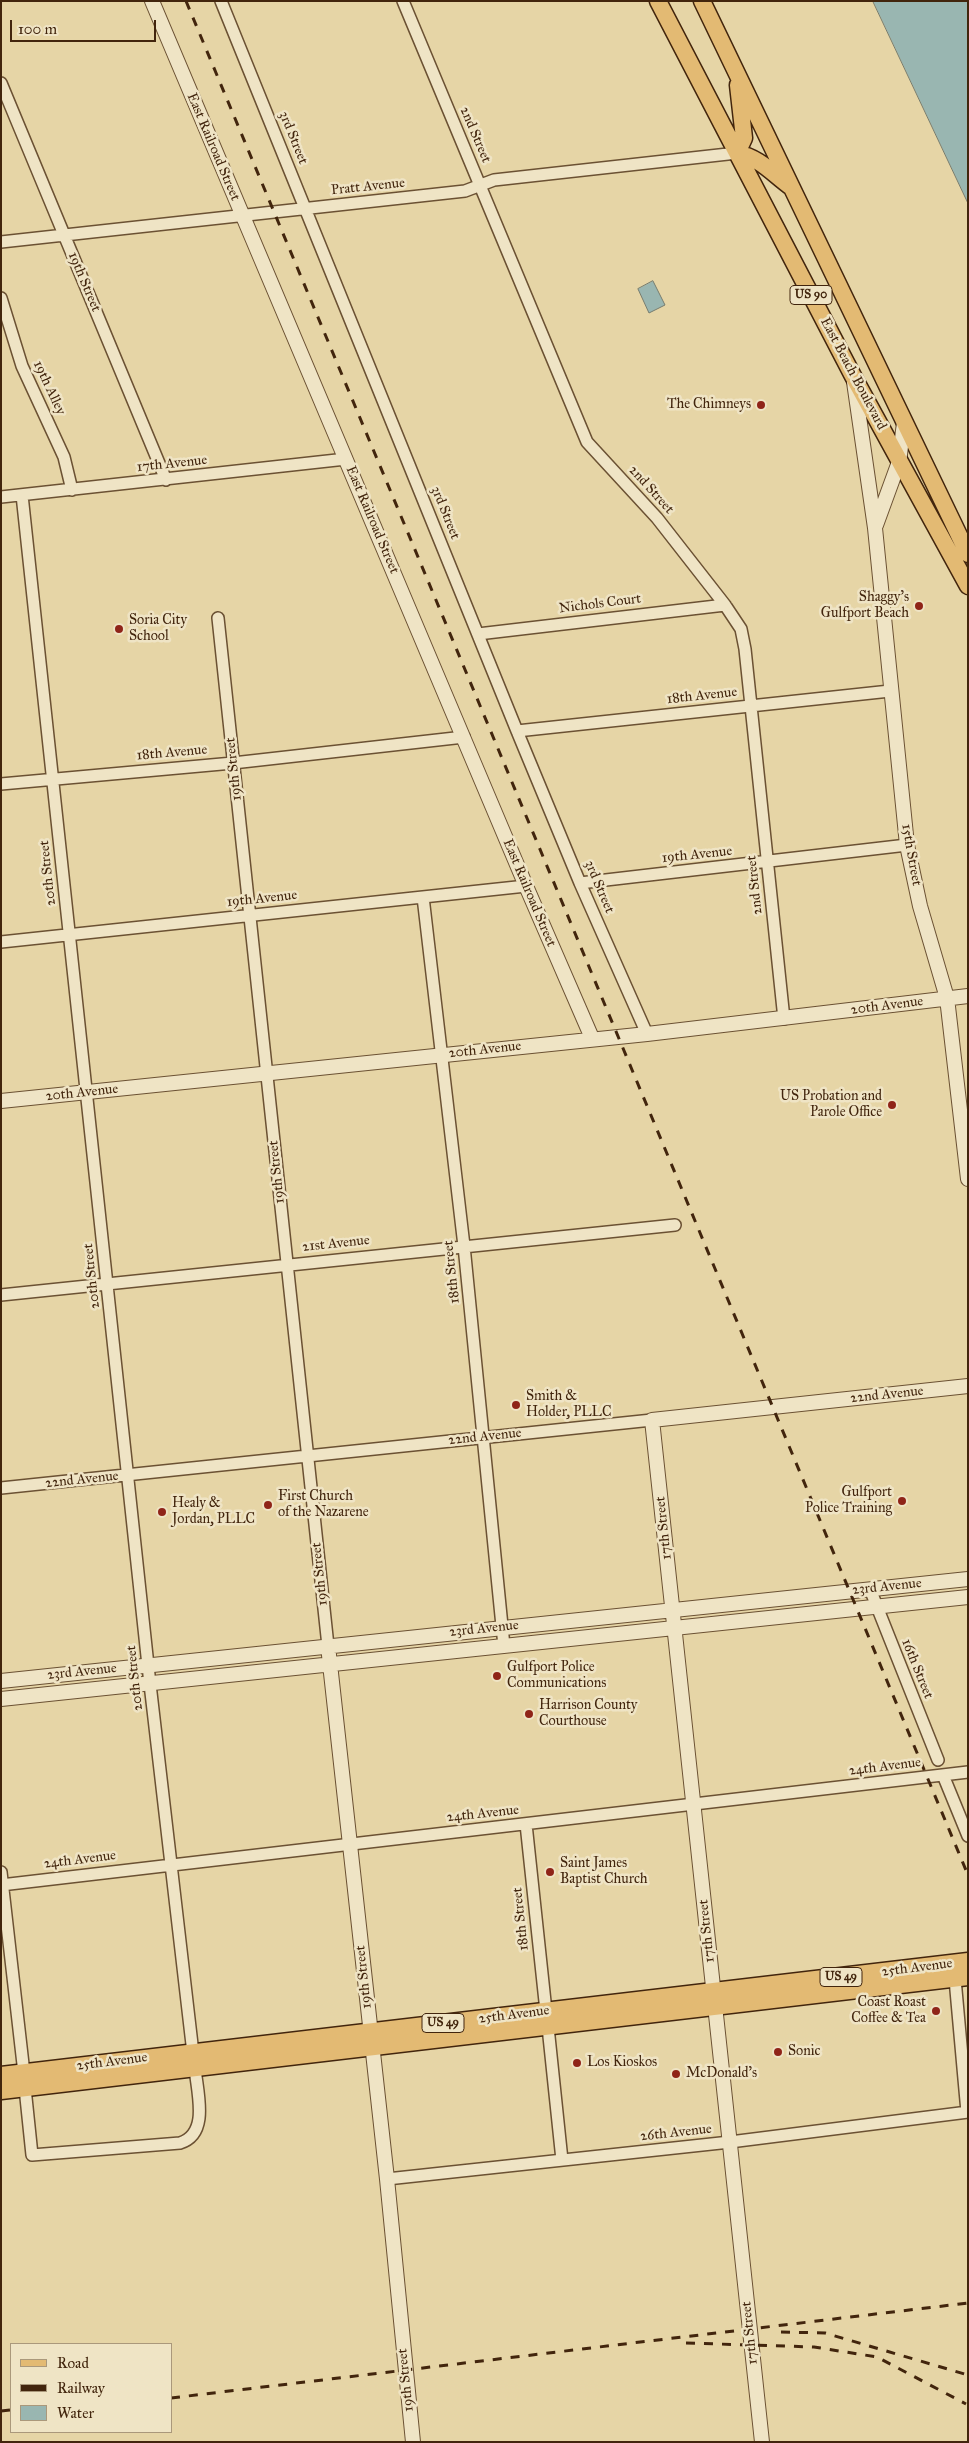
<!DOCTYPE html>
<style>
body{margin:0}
#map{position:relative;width:969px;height:2443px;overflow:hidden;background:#e6d5a6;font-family:"IM FELL Great Primer",serif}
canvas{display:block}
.frame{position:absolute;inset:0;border:2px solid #42250d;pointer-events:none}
.legend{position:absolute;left:10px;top:2343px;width:162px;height:90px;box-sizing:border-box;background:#efe4c5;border:1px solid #aa987b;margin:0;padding:6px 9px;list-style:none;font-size:15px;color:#42250d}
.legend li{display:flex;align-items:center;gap:10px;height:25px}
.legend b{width:25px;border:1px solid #aa987b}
.scale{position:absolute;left:10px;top:20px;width:146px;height:22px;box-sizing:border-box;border:2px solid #42250d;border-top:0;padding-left:6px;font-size:15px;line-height:18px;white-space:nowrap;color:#42250d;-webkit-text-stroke:4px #efe4c5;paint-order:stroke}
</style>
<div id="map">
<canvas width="969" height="2443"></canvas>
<div class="frame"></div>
<ul class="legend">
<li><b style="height:6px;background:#e3ba73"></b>Road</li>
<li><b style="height:6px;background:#42250d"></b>Railway</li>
<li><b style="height:14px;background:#99b6b1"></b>Water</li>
</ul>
<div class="scale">100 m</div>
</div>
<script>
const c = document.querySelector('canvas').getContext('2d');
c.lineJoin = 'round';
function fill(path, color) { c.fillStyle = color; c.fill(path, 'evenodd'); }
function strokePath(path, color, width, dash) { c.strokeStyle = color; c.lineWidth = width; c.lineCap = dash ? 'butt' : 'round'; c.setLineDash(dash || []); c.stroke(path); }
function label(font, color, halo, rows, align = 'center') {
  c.font = font + ' "IM FELL Great Primer",serif'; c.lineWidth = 5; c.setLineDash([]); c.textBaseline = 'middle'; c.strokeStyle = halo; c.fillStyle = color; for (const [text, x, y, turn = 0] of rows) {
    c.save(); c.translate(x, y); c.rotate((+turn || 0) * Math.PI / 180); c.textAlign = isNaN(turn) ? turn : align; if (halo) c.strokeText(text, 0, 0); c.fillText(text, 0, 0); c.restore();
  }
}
const water = new Path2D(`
 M873 1H968V203Z
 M653 281 665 305 649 313 638 289Z`);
const minor = new Path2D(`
 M221 1 517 731 580 883 647 1034
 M403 1 587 442 657 518 725 605 741 629 745 649 784 1019
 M1 83 166 480
 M1 242 465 191 494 180 737 153
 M1 298 22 366 64 457 72 490
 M22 495 150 1684 193 2053
 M1 497 346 459
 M218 618 328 1646
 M478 634 725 605
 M517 731 890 691
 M1 784 233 763 464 737
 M580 883 907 845
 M423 897 464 1246 504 1646
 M1 942 526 886
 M1 1295 675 1225
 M1 1488 652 1420
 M870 1589 938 1760
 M943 1775 968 1836
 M526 1824 546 2011
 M1 1872 24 2073
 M1 1885 968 1772
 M955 1979 967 2112
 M548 2027 562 2160
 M25 2088 32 2155 180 2143C210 2134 197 2092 195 2068
 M387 2179 730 2142 968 2112`);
const tertiary = new Path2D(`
 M152 1 526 886 592 1038
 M854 382 875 528 907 845 920 906 947 998 968 1179
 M876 525 899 462 904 423
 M1 1101 647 1034 968 996
 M328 1646 387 2179 413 2442
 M1 1681 968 1579
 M1 1699 968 1597
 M762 2442 652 1420 968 1386`);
const primary = new Path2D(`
 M658 1 853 376 968 586
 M702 1 968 554
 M738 85 744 138 737 153C759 157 773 174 791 187
 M1 2075 968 1961
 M1 2091 968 1977`);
const rail = new Path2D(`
 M186 1 968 1875
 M781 2332 825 2333 968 2375
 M686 2343 814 2347 877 2357 966 2404
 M171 2398 968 2303
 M1 2411 11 2410`);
const markers = [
 [761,405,5,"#8f2418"],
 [919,606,5,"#8f2418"],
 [119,629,5,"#8f2418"],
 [892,1105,5,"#8f2418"],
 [516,1405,5,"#8f2418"],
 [902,1501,5,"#8f2418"],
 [268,1505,5,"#8f2418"],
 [162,1512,5,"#8f2418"],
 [497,1676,5,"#8f2418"],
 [529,1714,5,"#8f2418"],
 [550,1872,5,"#8f2418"],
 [936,2011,5,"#8f2418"],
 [778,2052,5,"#8f2418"],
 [577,2063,5,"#8f2418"],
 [676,2074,5,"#8f2418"]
];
const shields = [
 [811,295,42],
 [841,1977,42],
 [443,2023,42]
];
const shieldNames = [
 ["US 90",811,295],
 ["US 49",841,1977],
 ["US 49",443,2023]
];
const streetNames = [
 ["2nd Street",475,135,67],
 ["3rd Street",293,138,68],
 ["East Railroad Street",213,147,67],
 ["Pratt Avenue",368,187,-6],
 ["19th Street",84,282,67],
 ["East Beach Boulevard",853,374,62],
 ["19th Alley",49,388,65],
 ["17th Avenue",172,464,-6],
 ["2nd Street",651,490,48],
 ["3rd Street",445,513,68],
 ["East Railroad Street",372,520,67],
 ["Nichols Court",600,604,-7],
 ["18th Avenue",702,696,-6],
 ["18th Avenue",172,753,-5],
 ["19th Street",234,769,-96],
 ["19th Avenue",697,855,-6],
 ["15th Street",911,855,80],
 ["20th Street",48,873,-96],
 ["2nd Street",755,885,-96],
 ["3rd Street",599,887,67],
 ["East Railroad Street",529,893,67],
 ["19th Avenue",262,899,-6],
 ["20th Avenue",887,1006,-7],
 ["20th Avenue",485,1050,-6],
 ["20th Avenue",82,1093,-6],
 ["19th Street",277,1172,-96],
 ["21st Avenue",336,1244,-6],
 ["18th Street",452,1272,-96],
 ["20th Street",92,1276,-96],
 ["22nd Avenue",887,1395,-6],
 ["22nd Avenue",485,1437,-6],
 ["22nd Avenue",82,1480,-6],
 ["17th Street",664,1528,-96],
 ["19th Street",320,1574,-96],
 ["23rd Avenue",887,1587,-6],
 ["23rd Avenue",484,1629,-6],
 ["16th Street",917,1669,68],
 ["23rd Avenue",82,1672,-6],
 ["20th Street",135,1678,-96],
 ["24th Avenue",885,1767,-7],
 ["24th Avenue",483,1814,-6],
 ["24th Avenue",80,1860,-7],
 ["18th Street",521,1919,-96],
 ["17th Street",707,1931,-96],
 ["25th Avenue",917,1968,-7],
 ["19th Street",364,1977,-96],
 ["25th Avenue",514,2015,-7],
 ["25th Avenue",112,2062,-7],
 ["26th Avenue",676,2133,-6],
 ["17th Street",750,2333,-96],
 ["19th Street",406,2380,-96]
];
const poiNames = [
 ["The Chimneys",751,405,"right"],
 ["Shaggy's",909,598,"right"],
 ["Gulfport Beach",909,614,"right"],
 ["Soria City",129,621],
 ["School",129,637],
 ["US Probation and",882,1097,"right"],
 ["Parole Office",882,1113,"right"],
 ["Smith &",526,1397],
 ["Holder, PLLC",526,1413],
 ["Gulfport",892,1493,"right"],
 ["Police Training",892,1509,"right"],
 ["First Church",278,1497],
 ["of the Nazarene",278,1513],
 ["Healy &",172,1504],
 ["Jordan, PLLC",172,1520],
 ["Gulfport Police",507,1668],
 ["Communications",507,1684],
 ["Harrison County",539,1706],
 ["Courthouse",539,1722],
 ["Saint James",560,1864],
 ["Baptist Church",560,1880],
 ["Coast Roast",926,2003,"right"],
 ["Coffee & Tea",926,2019,"right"],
 ["Sonic",788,2052],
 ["Los Kioskos",587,2063],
 ["McDonald's",686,2074]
];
fill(water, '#99b6b1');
strokePath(water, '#767c6f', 1);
strokePath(minor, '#6b5133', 14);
strokePath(tertiary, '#6b5133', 16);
strokePath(primary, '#42250d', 19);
strokePath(minor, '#efe4c5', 11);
strokePath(tertiary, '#efe4c5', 14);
strokePath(primary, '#e3ba73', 16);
strokePath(rail, '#42250d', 3, [9, 9]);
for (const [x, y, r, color] of markers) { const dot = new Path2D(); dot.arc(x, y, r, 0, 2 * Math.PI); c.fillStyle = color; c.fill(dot); strokePath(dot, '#efe4c5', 2); }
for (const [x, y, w] of shields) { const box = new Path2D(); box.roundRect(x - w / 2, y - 9.5, w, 19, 4); c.fillStyle = '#efe4c5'; c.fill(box); strokePath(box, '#42250d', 1); }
label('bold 12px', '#42250d', null, shieldNames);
label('14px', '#42250d', '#efe4c5', streetNames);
label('14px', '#42250d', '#efe4c5', poiNames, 'left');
</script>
